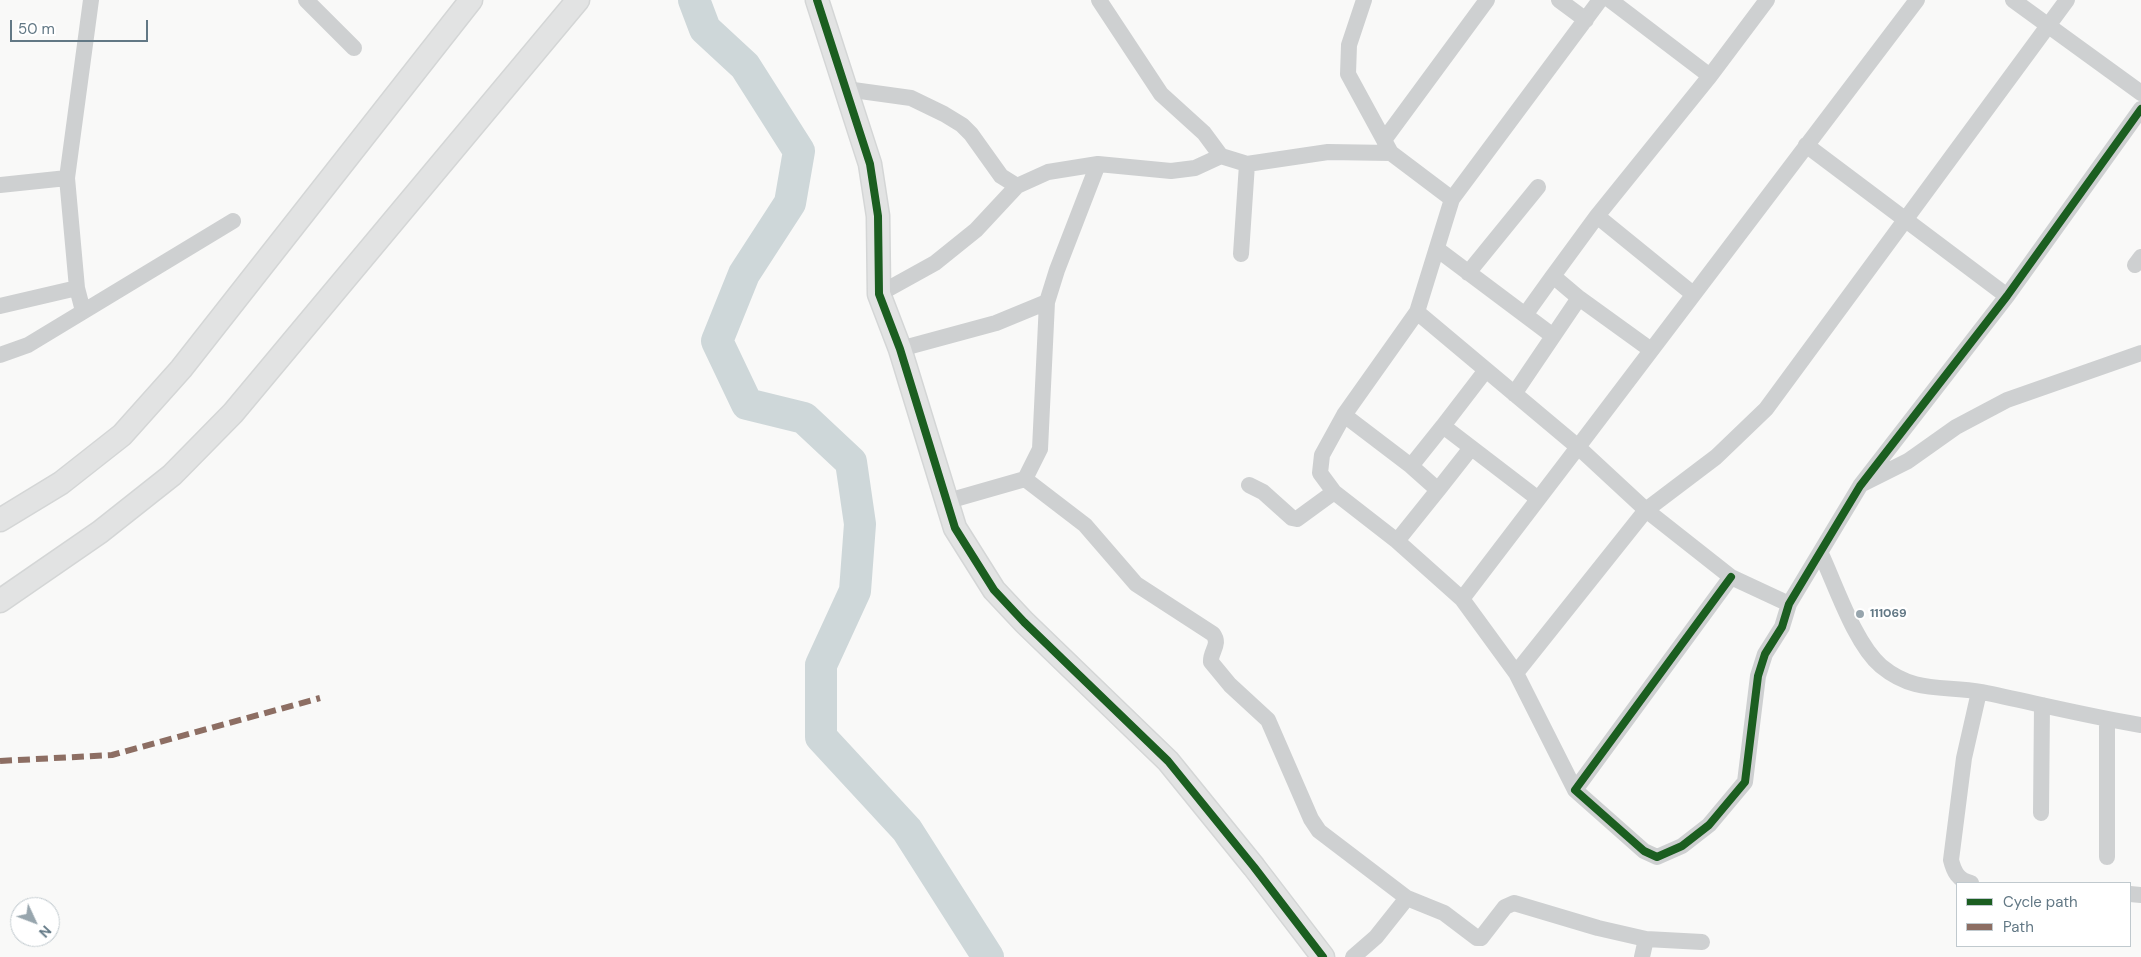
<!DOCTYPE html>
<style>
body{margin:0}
#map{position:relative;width:2141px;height:957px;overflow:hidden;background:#f9f9f8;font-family:"DM Sans",sans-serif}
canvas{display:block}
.legend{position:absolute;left:1956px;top:882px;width:175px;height:65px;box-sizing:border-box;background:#fff;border:1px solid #c0c9ce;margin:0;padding:6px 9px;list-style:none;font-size:15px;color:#627885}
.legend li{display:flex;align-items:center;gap:10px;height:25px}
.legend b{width:25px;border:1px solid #c0c9ce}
.north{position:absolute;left:10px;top:897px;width:50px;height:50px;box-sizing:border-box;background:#fff;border:1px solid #c0c9ce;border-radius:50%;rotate:133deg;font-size:14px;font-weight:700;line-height:20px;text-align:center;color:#627885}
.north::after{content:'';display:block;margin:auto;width:18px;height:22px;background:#97a5ad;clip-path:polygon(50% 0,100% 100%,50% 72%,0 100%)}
.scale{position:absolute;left:10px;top:20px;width:138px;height:22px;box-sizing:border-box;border:2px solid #627885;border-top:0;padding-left:6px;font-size:15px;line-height:18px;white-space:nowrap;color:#627885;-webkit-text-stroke:4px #fff;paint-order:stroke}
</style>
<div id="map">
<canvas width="2141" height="957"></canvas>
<ul class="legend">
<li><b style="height:6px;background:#1b5e20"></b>Cycle path</li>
<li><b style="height:6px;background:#8d6e63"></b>Path</li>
</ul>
<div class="north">N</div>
<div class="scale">50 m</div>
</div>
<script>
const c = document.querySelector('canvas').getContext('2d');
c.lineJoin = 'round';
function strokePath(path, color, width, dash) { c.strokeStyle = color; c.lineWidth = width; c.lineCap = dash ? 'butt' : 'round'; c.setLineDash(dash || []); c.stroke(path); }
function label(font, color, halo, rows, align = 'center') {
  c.font = font + ' "DM Sans",sans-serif'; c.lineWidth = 5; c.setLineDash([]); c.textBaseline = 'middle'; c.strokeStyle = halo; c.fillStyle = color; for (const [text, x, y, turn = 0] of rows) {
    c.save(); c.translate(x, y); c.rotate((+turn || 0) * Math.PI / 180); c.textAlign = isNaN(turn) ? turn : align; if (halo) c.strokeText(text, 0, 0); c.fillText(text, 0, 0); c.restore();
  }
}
const river = new Path2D(`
 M694 0 705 29 745 66 799 151 790 203 744 274 717 341 747 404 804 418 851 462 860 524 855 591 821 665V737L907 830 988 957`);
const street = new Path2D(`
 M306 0 354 48
 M1099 0 1161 94 1204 133 1221 156
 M1364 0 1349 45 1348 74 1391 153 1452 199 1600 0
 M1559 0 1586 20
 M2013 0 2141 93
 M1710 76 1767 0
 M846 89 911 98 944 114 962 125 971 134 1001 176 1017 186
 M1384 140 1487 0
 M1806 145 2007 296
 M0 185 67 178
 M1597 216 1710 76 1610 0
 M1437 249 1553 336
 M1241 254 1247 164
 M2135 265 2141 257
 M1468 273 1538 187
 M879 294 935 263 976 230 1017 186 1048 172 1098 164 1171 171 1195 168 1221 156 1247 164 1328 152 1391 153
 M1579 298 1651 350
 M1047 302 1057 270 1098 164
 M0 306 77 288
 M83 311 77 288 67 178 91 0
 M1417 312 1452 199
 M1525 315 1553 276
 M900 349 996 323 1047 302 1040 449 1025 479 948 501
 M0 355 28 345 233 221
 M1486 370 1443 426 1537 498
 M1514 394 1579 298 1553 276 1597 216 1693 294
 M1344 415 1411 466 1443 426
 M1025 479 1085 525 1136 584 1213 634C1221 645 1210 651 1211 662L1230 685 1268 720 1311 819 1319 831 1407 898 1376 937 1353 957
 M1864 483 1908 461 1956 427 2007 400 2141 353
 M1249 485 1263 492 1292 518 1297 519 1334 492
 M1438 490 1471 448
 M1397 541 1438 490 1411 466
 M1821 554C1836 586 1855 644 1881 666 1915 694 1943 685 1982 692 2035 703 2087 716 2141 725
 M1731 577 1575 790 1644 851 1657 857 1682 846 1709 825 1745 782 1758 676 1765 654 1782 627 1789 604 1860 486 2007 296 2141 109
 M1462 599 1397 541 1334 492 1320 473 1322 455 1344 415 1417 312 1578 447 1462 599 1516 673
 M1789 604 1731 577 1646 510 1578 447 1917 0
 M1575 790 1516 673 1646 510 1716 457 1766 409 2067 0
 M2041 813 2042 705
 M2107 857V720
 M1971 883C1958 880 1954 872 1951 860L1964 758 1979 692
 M2130 894 2141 895
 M1407 898 1444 913 1477 938H1481L1505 907 1514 903 1598 928 1646 939 1702 942
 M1642 957 1646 939`);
const secondary = new Path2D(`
 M817 0 870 164 878 216 879 294 900 349 955 528 994 590 1024 622 1168 761 1254 867 1323 957
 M0 520 61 483 122 435 181 369 471 0
 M0 601 100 532 172 475 233 413 578 0`);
const quiet = new Path2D(`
 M0 761 112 755 320 698`);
const cycleway = new Path2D(`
 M817 0 870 164 878 216 879 294 900 349 955 528 994 590 1024 622 1168 761 1254 867 1323 957
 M1731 577 1575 790 1644 851 1657 857 1682 846 1709 825 1745 782 1758 676 1765 654 1782 627 1789 604 1860 486 2007 296 2141 109`);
const markers = [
 [1860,614,5,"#97a5ad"]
];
const poiNames = [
 ["111069",1870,614]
];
strokePath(river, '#ced7d9', 32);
strokePath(secondary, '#d4d6d6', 25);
strokePath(street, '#ced0d1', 16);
strokePath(secondary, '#e2e3e3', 22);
strokePath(quiet, '#8d6e63', 6, [12, 6]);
strokePath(cycleway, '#1b5e20', 8);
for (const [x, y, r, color] of markers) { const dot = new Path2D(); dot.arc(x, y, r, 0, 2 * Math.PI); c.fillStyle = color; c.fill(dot); strokePath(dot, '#fff', 2); }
label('bold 12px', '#627885', '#fff', poiNames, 'left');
</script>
